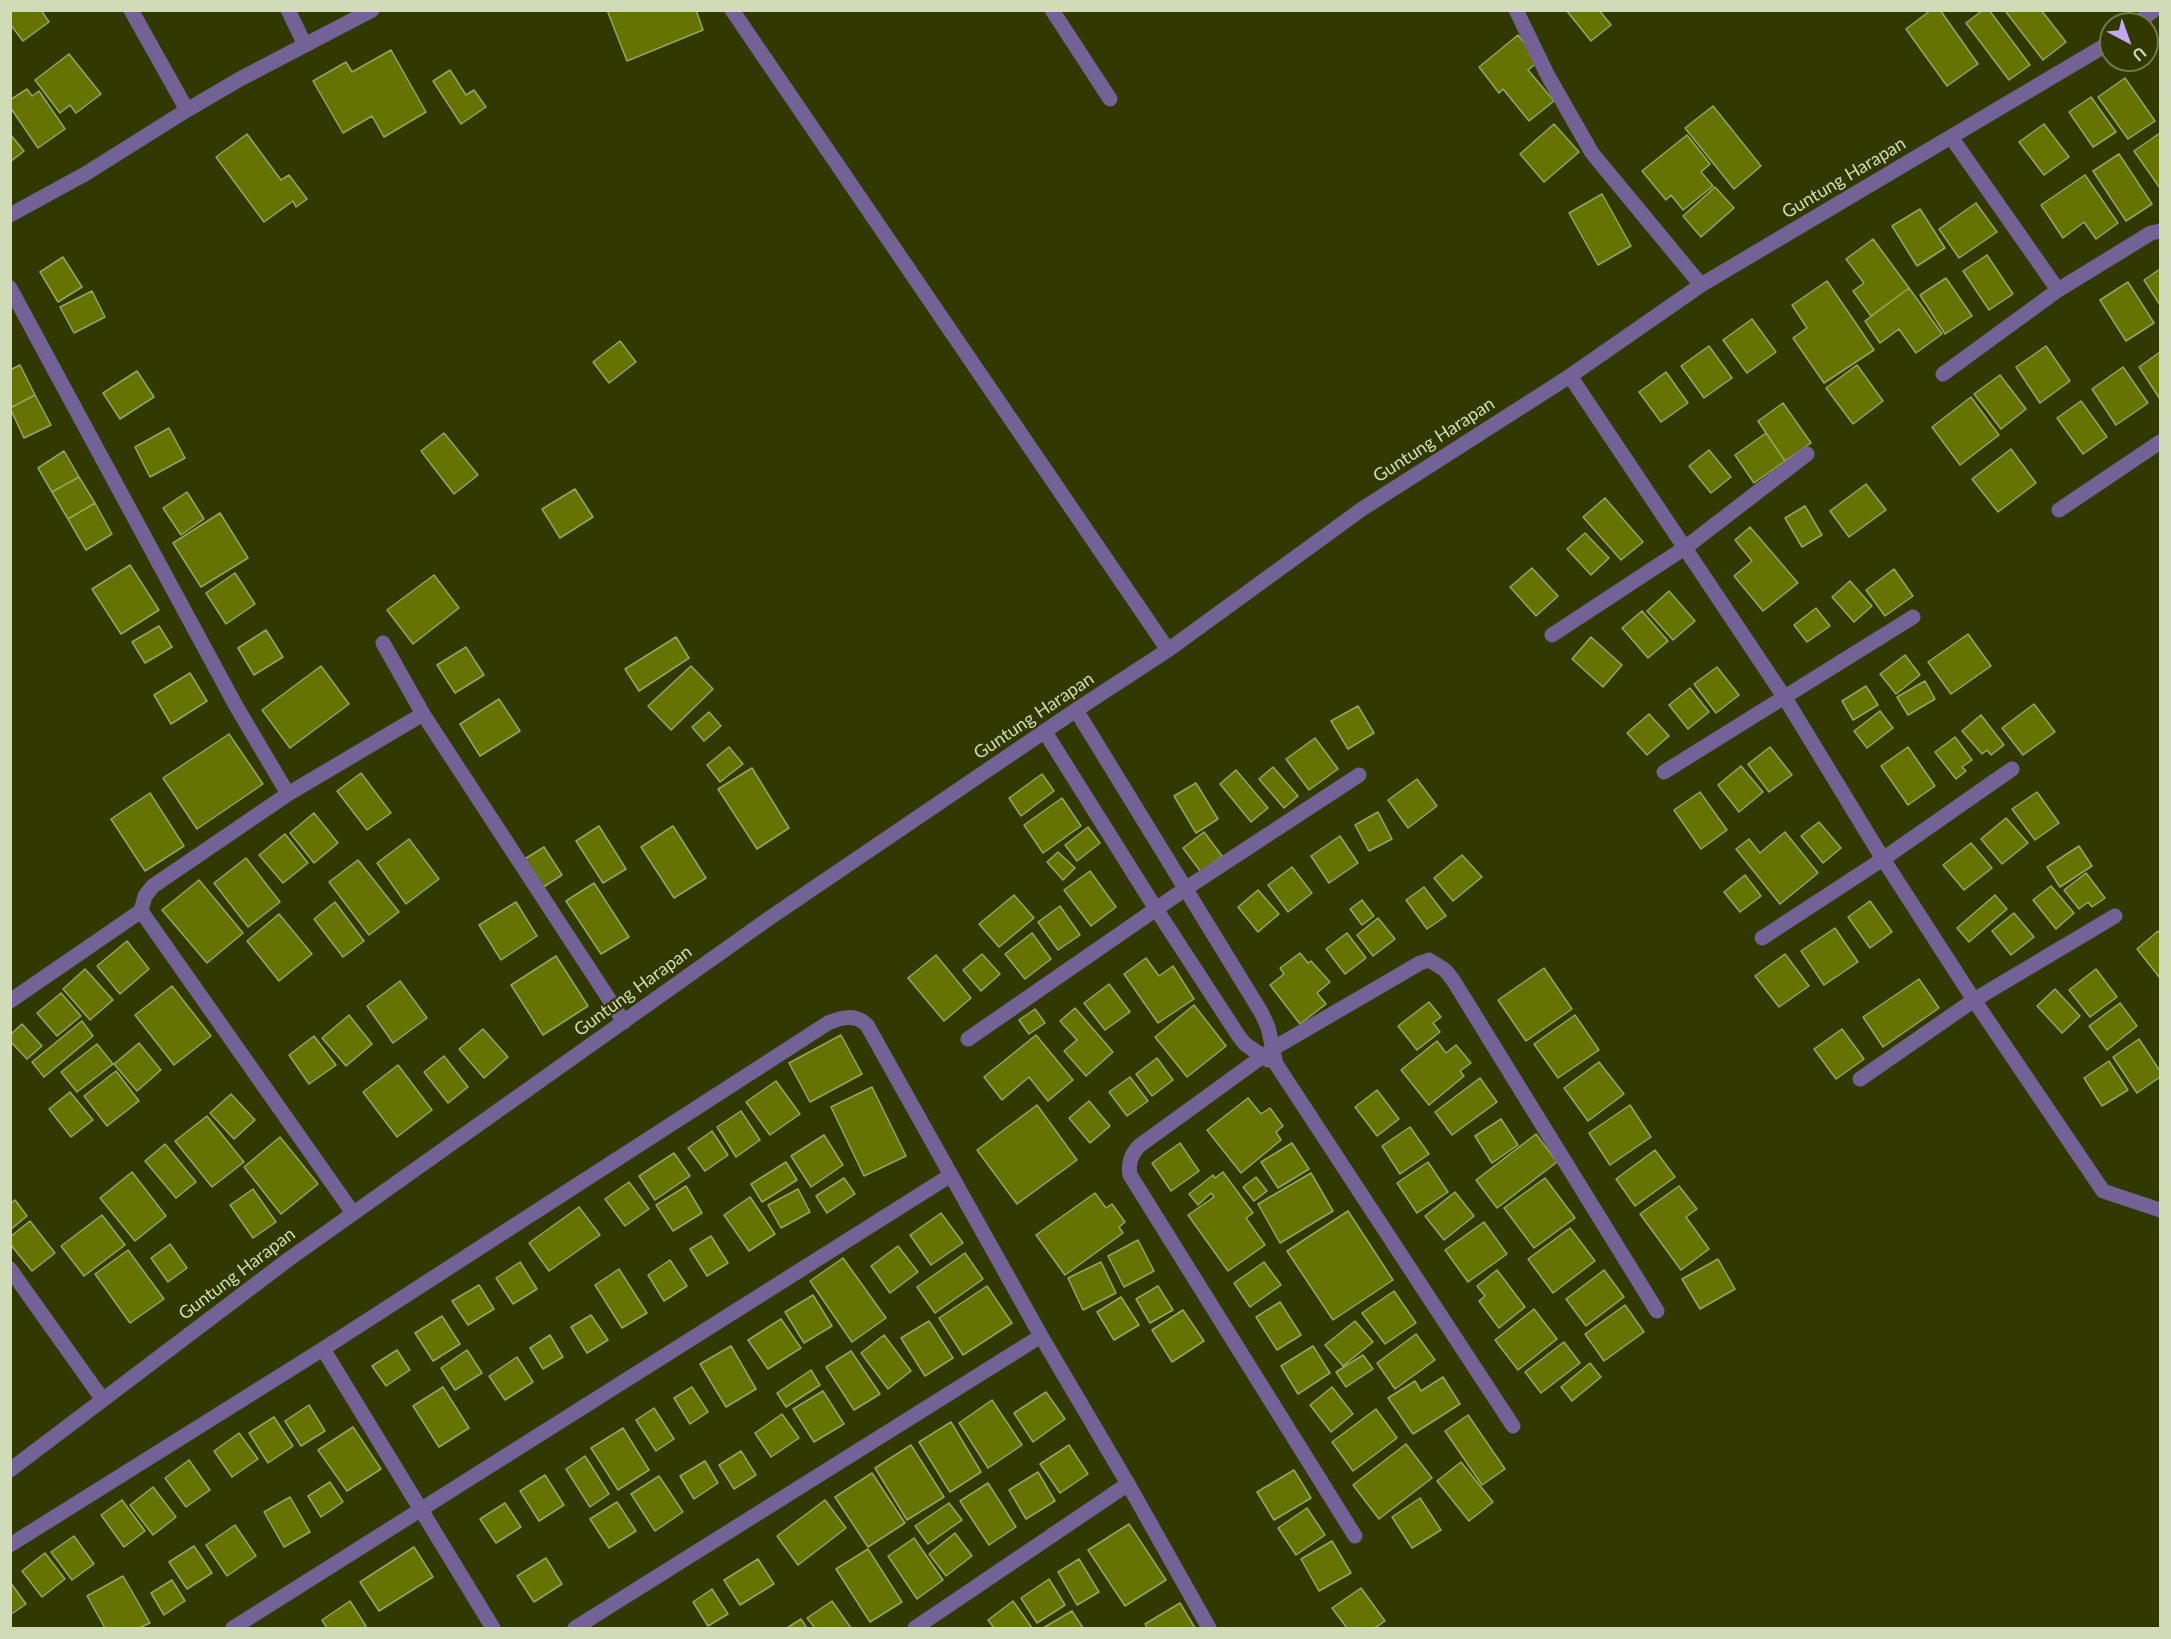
<!DOCTYPE html>
<style>
body{margin:0}
#map{position:relative;width:2171px;height:1639px;overflow:hidden;background:#313900;font-family:Lato,sans-serif}
canvas{display:block}
.frame{position:absolute;inset:0;border:12px solid #d2dbb7;pointer-events:none}
.north{position:absolute;left:2099px;top:12px;width:60px;height:60px;box-sizing:border-box;background:#313900;border:2px solid #717a49;border-radius:50%;rotate:139deg;font-size:16px;font-weight:700;line-height:24px;text-align:center;color:#d2dbb7}
.north::after{content:'';display:block;margin:auto;width:21px;height:27px;background:#c0a8f4;clip-path:polygon(50% 0,100% 100%,50% 72%,0 100%)}
</style>
<div id="map">
<canvas width="2171" height="1639"></canvas>
<div class="frame"></div>
<div class="north">U</div>
</div>
<script>
const c = document.querySelector('canvas').getContext('2d');
c.lineJoin = 'round';
function fill(path, color) { c.fillStyle = color; c.fill(path, 'evenodd'); }
function strokePath(path, color, width, dash) { c.strokeStyle = color; c.lineWidth = width; c.lineCap = dash ? 'butt' : 'round'; c.setLineDash(dash || []); c.stroke(path); }
function label(font, color, halo, rows, align = 'center') {
  c.font = font + ' Lato,sans-serif'; c.lineWidth = 4.5; c.setLineDash([]); c.textBaseline = 'middle'; c.strokeStyle = halo; c.fillStyle = color; for (const [text, x, y, turn = 0] of rows) {
    c.save(); c.translate(x, y); c.rotate((+turn || 0) * Math.PI / 180); c.textAlign = isNaN(turn) ? turn : align; if (halo) c.strokeText(text, 0, 0); c.fillText(text, 0, 0); c.restore();
  }
}
const building = new Path2D(`
 M41 10 49 22 23 41 10 24V11Z
 M607 10H696L703 30 627 61Z
 M1566 10H1599L1611 25 1591 41Z
 M1931 10H1940L1978 64 1947 86 1906 29Z
 M1983 10H1989L2030 65 2009 80 1966 23Z
 M2009 10H2041L2066 42 2043 60 2006 12Z
 M1518 35 1539 61 1528 70 1554 101 1529 121 1503 89 1499 93 1479 67Z
 M391 50 426 112 384 137 372 116 343 133 313 81 346 62 352 72Z
 M69 54 101 94 76 113 70 105 60 113 35 80Z
 M450 70 466 95 474 90 486 107 461 124 433 81Z
 M2125 78 2155 121 2128 139 2098 97Z
 M27 89 32 96 39 91 65 129 38 148 10 107V100Z
 M2091 97 2116 132 2093 147 2069 112Z
 M1713 106 1761 166 1734 189 1685 128Z
 M1554 124 1579 152 1544 182 1520 154Z
 M2044 124 2069 157 2044 175 2019 142Z
 M2160 133V188L2134 151Z
 M10 134 24 151 10 162Z
 M247 134 281 180 289 175 307 199 296 207 293 201 264 222 216 157Z
 M1687 135 1710 164 1701 172 1713 186 1683 210 1671 195 1666 200 1642 171Z
 M2119 154 2152 204 2126 221 2093 171Z
 M2085 175 2118 223 2096 239 2084 222 2063 238 2041 205Z
 M1715 187 1734 208 1701 237 1683 216Z
 M1602 194 1631 246 1598 265 1569 213Z
 M1976 203 1997 232 1959 258 1939 229Z
 M1920 209 1945 248 1917 266 1892 226Z
 M1873 239 1909 288 1871 316 1853 291 1864 283 1846 259Z
 M1987 255 2013 294 1989 310 1963 271Z
 M63 257 82 287 58 302 40 272Z
 M2160 269V305L2144 280Z
 M1946 278 1972 316 1945 334 1920 295Z
 M1827 281 1874 350 1824 383 1793 338 1807 328 1792 305Z
 M2128 282 2154 323 2126 341 2100 300Z
 M1909 288 1942 334 1916 353 1899 329 1880 343 1865 321Z
 M92 291 105 317 74 333 60 307Z
 M1752 319 1776 352 1747 373 1723 340Z
 M620 341 636 362 609 383 593 362Z
 M1709 346 1732 378 1704 398 1681 366Z
 M2046 346 2070 381 2040 403 2016 367Z
 M2160 352V399L2139 367Z
 M20 365 35 395 10 408V370Z
 M1857 365 1883 401 1853 424 1826 388Z
 M2123 367 2148 403 2116 425 2092 389Z
 M137 371 154 397 120 419 103 393Z
 M1666 372 1688 403 1661 422 1639 392Z
 M2000 375 2026 409 2001 429 1974 394Z
 M35 395 51 425 24 438 10 408Z
 M1971 397 1999 435 1960 465 1932 427Z
 M2081 401 2107 437 2083 454 2057 418Z
 M1783 403 1811 443 1785 461 1758 421Z
 M169 428 185 458 150 477 135 447Z
 M444 433 478 475 454 494 421 451Z
 M1766 433 1785 461 1754 483 1735 455Z
 M2011 449 2036 483 1998 512 1972 479Z
 M1709 450 1731 477 1711 493 1689 466Z
 M64 451 79 477 52 492 38 468Z
 M79 477 95 503 68 519 52 492Z
 M1866 484 1886 510 1849 537 1830 511Z
 M575 489 593 517 560 538 542 509Z
 M187 492 204 519 181 535 163 508Z
 M1605 498 1643 542 1621 560 1583 517Z
 M95 503 112 534 86 550 68 519Z
 M1805 506 1822 535 1802 547 1785 518Z
 M220 513 248 558 201 587 173 543Z
 M1750 527 1798 583 1763 611 1734 576 1752 561 1735 540Z
 M1585 533 1609 558 1591 575 1567 549Z
 M130 565 159 610 121 634 92 589Z
 M1532 568 1558 596 1536 616 1510 587Z
 M1894 569 1913 596 1885 616 1866 590Z
 M235 573 255 604 226 624 206 593Z
 M434 575 459 608 413 644 387 610Z
 M1850 581 1872 606 1854 622 1832 597Z
 M1669 591 1695 621 1673 640 1647 611Z
 M1816 608 1830 626 1807 642 1794 625Z
 M1642 611 1668 641 1648 658 1622 628Z
 M159 626 172 647 145 663 132 642Z
 M266 630 283 657 254 675 238 648Z
 M1968 634 1991 666 1951 694 1928 662Z
 M676 637 689 658 639 691 625 669Z
 M1591 637 1622 665 1603 687 1572 659Z
 M466 647 484 675 455 693 437 665Z
 M1905 655 1920 675 1896 694 1880 674Z
 M321 666 349 704 290 748 262 710Z
 M691 666 713 689 671 730 648 706Z
 M1717 667 1739 695 1716 713 1694 684Z
 M190 673 207 701 171 724 154 695Z
 M1925 681 1935 699 1908 715 1897 697Z
 M1866 686 1878 705 1853 720 1842 701Z
 M1690 688 1709 712 1688 729 1669 705Z
 M499 699 520 731 480 756 460 724Z
 M2034 704 2055 732 2023 755 2002 728Z
 M1358 706 1374 733 1348 749 1331 721Z
 M1880 711 1893 728 1867 748 1854 731Z
 M709 712 721 726 704 741 692 727Z
 M1649 714 1669 736 1647 755 1627 733Z
 M1981 715 2004 745 1991 755 1987 750 1982 754 1962 731Z
 M229 734 263 784 197 829 163 778Z
 M1955 737 1972 760 1962 767 1966 771 1956 779 1935 752Z
 M1315 738 1338 769 1309 790 1286 759Z
 M729 747 743 764 720 782 707 765Z
 M1770 747 1792 775 1769 792 1748 764Z
 M1908 747 1935 786 1908 805 1881 766Z
 M1741 766 1763 792 1739 812 1718 785Z
 M1273 767 1298 796 1284 808 1259 779Z
 M752 768 789 828 757 849 718 789Z
 M1236 770 1268 808 1251 822 1220 784Z
 M361 773 391 813 367 830 337 791Z
 M1042 774 1054 791 1021 816 1009 798Z
 M1417 779 1437 806 1408 828 1388 800Z
 M1196 783 1218 819 1196 833 1174 796Z
 M1700 792 1727 830 1701 849 1674 810Z
 M2037 792 2059 823 2035 840 2012 809Z
 M150 793 184 846 145 871 111 819Z
 M1062 798 1081 826 1043 853 1024 825Z
 M1378 812 1392 839 1369 851 1355 825Z
 M314 813 338 843 314 863 290 833Z
 M2006 818 2028 843 2002 864 1981 839Z
 M1819 822 1841 848 1823 863 1801 836Z
 M599 826 626 869 603 883 576 841Z
 M673 826 706 878 674 898 641 847Z
 M1088 827 1100 843 1077 861 1065 845Z
 M1204 832 1222 856 1201 872 1183 848Z
 M1785 832 1818 873 1780 904 1736 849 1749 839 1760 853Z
 M285 834 308 863 283 883 259 855Z
 M1340 836 1358 863 1329 883 1311 856Z
 M409 839 439 879 406 904 377 863Z
 M1971 843 1992 868 1964 890 1943 865Z
 M2079 846 2092 866 2060 887 2047 867Z
 M544 847 562 875 542 888 523 860Z
 M1058 852 1075 868 1063 880 1047 862Z
 M1462 855 1482 877 1453 901 1434 878Z
 M246 858 280 902 248 927 214 883Z
 M358 860 399 912 369 935 329 882Z
 M1292 867 1312 893 1288 912 1268 885Z
 M1090 871 1116 907 1091 926 1064 890Z
 M2086 873 2105 898 2092 907 2088 902 2079 909 2064 890Z
 M1745 875 1761 896 1740 912 1724 892Z
 M199 880 243 933 207 963 162 910Z
 M594 883 629 937 601 954 566 901Z
 M2051 886 2074 913 2056 929 2033 900Z
 M1424 887 1446 916 1427 929 1406 900Z
 M1258 890 1279 914 1258 932 1238 907Z
 M1014 895 1034 918 999 947 979 924Z
 M1995 895 2007 909 1969 942 1957 928Z
 M1362 900 1374 916 1362 925 1350 909Z
 M1870 901 1892 932 1870 948 1848 917Z
 M335 902 364 941 343 957 314 919Z
 M516 902 537 936 501 960 479 925Z
 M1060 906 1080 935 1058 950 1038 922Z
 M2014 913 2034 937 2011 955 1992 931Z
 M279 914 312 954 279 981 247 941Z
 M1378 918 1395 939 1373 956 1357 935Z
 M1835 928 1858 962 1824 985 1801 951Z
 M2158 931 2160 934V978L2137 949Z
 M1032 933 1051 959 1025 979 1005 954Z
 M1347 933 1366 958 1345 974 1326 949Z
 M127 941 149 969 120 994 97 966Z
 M1300 953 1308 963 1311 961 1330 982 1317 993 1326 1004 1300 1024 1270 985 1284 974 1280 968Z
 M982 954 1000 974 981 991 963 970Z
 M1785 954 1809 986 1779 1007 1755 976Z
 M936 955 971 998 944 1021 908 978Z
 M556 956 588 1006 543 1035 511 985Z
 M1146 958 1159 976 1173 966 1194 999 1158 1023 1124 974Z
 M1544 968 1572 1009 1526 1041 1498 1000Z
 M85 969 113 1000 90 1020 63 989Z
 M2096 969 2117 997 2090 1017 2069 990Z
 M1919 979 1939 1008 1883 1047 1863 1017Z
 M400 981 427 1018 393 1043 367 1006Z
 M1109 984 1130 1012 1105 1030 1084 1003Z
 M172 986 211 1036 174 1065 135 1015Z
 M2055 989 2080 1016 2062 1033 2037 1006Z
 M61 993 81 1016 57 1036 37 1013Z
 M1429 1002 1441 1017 1433 1023 1440 1032 1417 1050 1398 1026Z
 M2120 1003 2137 1026 2107 1050 2089 1026Z
 M1194 1005 1226 1046 1187 1077 1155 1037Z
 M1075 1008 1113 1052 1086 1076 1064 1051 1077 1040 1060 1021Z
 M1035 1009 1045 1023 1029 1034 1019 1020Z
 M349 1015 372 1044 346 1066 322 1038Z
 M1575 1015 1599 1050 1558 1078 1534 1044Z
 M82 1021 93 1036 44 1077 32 1062Z
 M22 1024 42 1046 27 1059 10 1041V1035Z
 M483 1029 508 1057 484 1078 459 1049Z
 M1842 1029 1864 1059 1836 1079 1814 1049Z
 M841 1035 862 1074 810 1102 789 1063Z
 M1036 1035 1073 1080 1048 1101 1029 1077 1002 1100 984 1077Z
 M314 1036 336 1065 309 1084 289 1055Z
 M2139 1039 2160 1071V1077L2137 1093 2113 1057Z
 M1437 1041 1446 1053 1456 1045 1471 1063 1460 1071 1464 1076 1429 1105 1401 1070Z
 M139 1043 161 1070 137 1091 114 1064Z
 M97 1044 113 1064 77 1092 61 1072Z
 M444 1056 468 1087 448 1103 424 1072Z
 M1157 1058 1173 1080 1152 1096 1136 1074Z
 M2109 1061 2128 1090 2102 1106 2084 1078Z
 M1599 1062 1624 1094 1588 1121 1564 1088Z
 M398 1065 432 1110 397 1137 363 1092Z
 M116 1071 139 1101 107 1126 84 1096Z
 M1130 1077 1148 1101 1127 1116 1109 1092Z
 M1480 1078 1497 1102 1452 1135 1435 1112Z
 M776 1081 800 1114 770 1135 746 1102Z
 M872 1087 906 1156 864 1176 831 1107Z
 M1377 1090 1399 1119 1377 1136 1355 1107Z
 M70 1092 93 1120 71 1137 49 1109Z
 M231 1094 255 1120 234 1139 210 1113Z
 M1248 1098 1261 1114 1270 1108 1283 1126 1276 1132 1281 1140 1241 1173 1207 1130Z
 M1089 1101 1110 1126 1090 1143 1069 1118Z
 M1037 1105 1077 1160 1017 1204 977 1150Z
 M1630 1105 1651 1137 1610 1165 1589 1133Z
 M741 1111 760 1140 736 1157 717 1127Z
 M207 1116 244 1162 212 1187 175 1141Z
 M1501 1119 1518 1145 1492 1163 1475 1136Z
 M1410 1127 1429 1154 1400 1174 1382 1146Z
 M712 1131 728 1155 705 1171 688 1148Z
 M1536 1134 1557 1162 1497 1208 1476 1180Z
 M824 1135 843 1165 811 1187 791 1156Z
 M280 1137 318 1184 281 1214 244 1167Z
 M1180 1143 1199 1171 1171 1191 1152 1163Z
 M1292 1143 1309 1169 1278 1188 1261 1162Z
 M165 1144 196 1182 176 1198 145 1161Z
 M1655 1150 1675 1177 1635 1206 1616 1179Z
 M674 1153 690 1176 655 1200 639 1176Z
 M786 1162 797 1180 762 1202 751 1184Z
 M1428 1162 1448 1192 1417 1213 1397 1183Z
 M132 1172 166 1216 135 1241 100 1198Z
 M1223 1172 1253 1213 1246 1218 1265 1245 1228 1271 1188 1215 1214 1197 1211 1193 1198 1205 1189 1194 1213 1175 1215 1178Z
 M1311 1173 1333 1211 1280 1243 1258 1204Z
 M1256 1177 1267 1191 1254 1201 1243 1187Z
 M844 1178 855 1194 827 1213 816 1196Z
 M1545 1178 1575 1218 1534 1248 1504 1208Z
 M629 1182 649 1209 625 1226 605 1199Z
 M686 1186 702 1213 673 1231 656 1205Z
 M1679 1186 1697 1209 1686 1217 1709 1249 1681 1270 1640 1214Z
 M253 1189 276 1222 253 1238 230 1205Z
 M798 1189 810 1212 781 1228 768 1205Z
 M1455 1192 1474 1216 1444 1240 1425 1216Z
 M1095 1193 1106 1208 1112 1204 1125 1222 1119 1227 1123 1233 1065 1275 1036 1235Z
 M750 1197 775 1234 749 1251 724 1215Z
 M15 1200 27 1216 10 1230V1204Z
 M579 1207 600 1235 549 1271 529 1243Z
 M1348 1211 1393 1280 1333 1320 1287 1251Z
 M941 1213 963 1243 931 1265 910 1235Z
 M102 1215 125 1245 84 1276 61 1246Z
 M30 1221 55 1253 32 1271 10 1244V1237Z
 M1484 1222 1507 1254 1468 1282 1445 1250Z
 M1570 1228 1595 1261 1553 1293 1528 1259Z
 M711 1236 728 1263 707 1276 690 1249Z
 M1138 1240 1154 1271 1124 1287 1108 1256Z
 M170 1244 187 1268 168 1282 151 1258Z
 M898 1246 918 1272 890 1293 871 1266Z
 M128 1250 164 1299 130 1323 95 1274Z
 M965 1253 983 1279 935 1313 917 1287Z
 M843 1258 886 1318 852 1342 810 1281Z
 M1718 1259 1735 1289 1700 1309 1682 1279Z
 M670 1260 687 1286 664 1301 648 1275Z
 M520 1262 537 1289 513 1304 496 1278Z
 M1101 1262 1116 1293 1083 1310 1068 1278Z
 M1264 1262 1281 1285 1250 1307 1234 1283Z
 M619 1269 647 1313 622 1328 595 1285Z
 M1497 1270 1525 1307 1499 1328 1479 1301 1485 1296 1477 1286Z
 M1604 1270 1624 1297 1586 1326 1566 1299Z
 M479 1285 494 1309 468 1325 452 1301Z
 M987 1286 1012 1323 963 1355 939 1318Z
 M1158 1286 1173 1310 1150 1323 1136 1299Z
 M1394 1291 1416 1323 1385 1344 1362 1313Z
 M813 1295 832 1326 804 1343 785 1312Z
 M1121 1297 1139 1325 1114 1340 1097 1312Z
 M1280 1302 1301 1335 1277 1350 1256 1317Z
 M1625 1305 1644 1332 1604 1361 1585 1334Z
 M1534 1309 1557 1339 1518 1370 1495 1340Z
 M1183 1310 1204 1341 1172 1362 1152 1330Z
 M591 1315 608 1340 587 1353 571 1327Z
 M442 1316 460 1344 433 1361 415 1333Z
 M781 1319 801 1348 768 1369 748 1340Z
 M929 1321 953 1358 925 1376 901 1338Z
 M1355 1321 1373 1342 1343 1366 1325 1345Z
 M1416 1334 1435 1360 1395 1389 1377 1363Z
 M550 1335 563 1357 543 1369 530 1348Z
 M884 1335 911 1371 888 1389 861 1353Z
 M1564 1342 1580 1363 1541 1393 1525 1372Z
 M731 1346 756 1389 726 1407 700 1364Z
 M1313 1346 1330 1373 1298 1394 1281 1366Z
 M397 1350 410 1370 386 1386 372 1366Z
 M467 1350 482 1373 455 1390 441 1368Z
 M851 1351 880 1394 854 1410 826 1367Z
 M1363 1355 1373 1369 1346 1387 1336 1372Z
 M517 1357 533 1382 505 1400 489 1376Z
 M1590 1363 1601 1377 1572 1401 1561 1387Z
 M811 1370 820 1385 786 1407 777 1393Z
 M1443 1377 1460 1404 1413 1434 1388 1398 1415 1381 1421 1391Z
 M443 1387 469 1428 439 1447 413 1406Z
 M692 1387 708 1412 690 1424 674 1398Z
 M1332 1387 1353 1414 1331 1432 1310 1405Z
 M823 1391 844 1424 814 1442 793 1409Z
 M1046 1392 1065 1419 1033 1442 1014 1413Z
 M992 1400 1022 1445 988 1468 959 1423Z
 M309 1405 325 1431 301 1446 285 1421Z
 M654 1408 674 1439 656 1451 636 1420Z
 M1376 1409 1397 1438 1353 1471 1332 1442Z
 M782 1414 799 1438 771 1457 755 1433Z
 M1468 1415 1505 1469 1482 1485 1445 1431Z
 M274 1417 293 1446 268 1463 249 1433Z
 M951 1422 981 1472 950 1492 919 1442Z
 M353 1427 381 1469 347 1491 318 1450Z
 M623 1428 649 1470 618 1490 591 1448Z
 M239 1433 258 1459 232 1477 214 1451Z
 M1406 1444 1432 1478 1379 1519 1353 1485Z
 M911 1445 944 1497 907 1520 875 1468Z
 M1069 1445 1088 1474 1060 1493 1040 1464Z
 M741 1451 756 1475 734 1489 719 1465Z
 M585 1456 609 1494 590 1507 566 1469Z
 M189 1460 210 1490 186 1507 165 1478Z
 M705 1461 718 1483 694 1499 680 1476Z
 M1461 1462 1493 1502 1469 1521 1437 1481Z
 M1294 1470 1311 1498 1274 1520 1257 1492Z
 M1038 1472 1055 1501 1026 1519 1009 1490Z
 M872 1473 905 1523 868 1547 835 1497Z
 M545 1475 564 1505 539 1521 520 1491Z
 M659 1476 683 1512 655 1531 631 1494Z
 M330 1482 343 1502 321 1517 308 1496Z
 M988 1483 1016 1527 989 1545 960 1501Z
 M153 1487 176 1517 153 1535 130 1505Z
 M290 1497 310 1532 284 1547 264 1512Z
 M1420 1498 1441 1530 1412 1548 1392 1517Z
 M122 1500 145 1531 124 1547 101 1515Z
 M825 1500 846 1528 798 1565 777 1536Z
 M617 1502 636 1531 609 1548 590 1519Z
 M505 1503 521 1527 496 1543 480 1519Z
 M949 1503 962 1520 928 1544 915 1526Z
 M1307 1508 1325 1535 1296 1555 1278 1528Z
 M1129 1524 1166 1580 1125 1606 1088 1550Z
 M235 1525 256 1556 227 1576 206 1545Z
 M955 1533 972 1556 946 1576 929 1554Z
 M74 1536 94 1564 72 1580 51 1552Z
 M914 1538 943 1580 917 1599 888 1556Z
 M1332 1541 1351 1573 1319 1591 1301 1559Z
 M194 1546 212 1573 187 1589 169 1562Z
 M414 1547 433 1577 379 1611 360 1582Z
 M868 1549 902 1602 870 1622 836 1569Z
 M45 1553 65 1579 42 1597 22 1571Z
 M546 1558 562 1584 534 1602 517 1576Z
 M758 1559 774 1584 740 1605 724 1580Z
 M1079 1559 1099 1592 1077 1605 1058 1572Z
 M123 1576 150 1623 139 1628H105L87 1596Z
 M1049 1579 1065 1605 1037 1623 1021 1598Z
 M172 1580 185 1601 164 1615 151 1593Z
 M10 1582 26 1604 10 1615Z
 M1361 1588 1385 1621 1375 1628H1347L1332 1608Z
 M712 1589 728 1614 708 1626 693 1602Z
 M350 1601 366 1626 363 1628H327L322 1620Z
 M832 1601 851 1628H815L807 1618Z
 M1013 1601 1032 1628H994L988 1620Z
 M1180 1603 1195 1628H1147L1145 1624Z
 M1072 1611 1083 1628H1043Z
 M801 1619 807 1628H787Z`);
const minor = new Path2D(`
 M131 10 187 110
 M288 10 305 45
 M732 10 1168 650
 M1052 10 1110 99
 M1516 10 1548 76 1592 153 1701 285
 M2136 24 2154 10
 M10 215 85 174 187 110 240 79 372 10
 M10 288 236 706 288 794
 M2058 290 2151 233 2160 231
 M1943 374 2058 290 1951 137
 M1570 376 1785 698 1883 859 1974 1000 2103 1191 2160 1210
 M2059 510 2160 442
 M1552 635 1686 547 1807 454
 M383 643 423 714 624 1022
 M1076 710 1261 1012 1268 1027 1276 1064 1513 1426
 M1045 732 1156 909 1238 1035 1245 1044 1268 1060
 M1664 772 1913 617
 M141 911 353 1213
 M1762 938 1883 859 2012 769
 M10 1001 141 911 145 896 153 886 288 794 423 714
 M968 1039 1185 889 1359 775
 M1860 1079 1974 1000 2115 916
 M10 1269 103 1400
 M323 1349 493 1628
 M10 1470 289 1259 771 917 1076 710 1168 650 1362 509 1570 376 1701 285 2111 42
 M1355 1536 1130 1175C1128 1163 1131 1155 1139 1146L1274 1048 1420 963 1429 960 1445 970 1453 980 1657 1311
 M10 1545 323 1349 828 1023C842 1017 855 1014 867 1025L1041 1336 1128 1484 1209 1628
 M233 1628 951 1175
 M575 1628 1041 1336
 M915 1628 1128 1484`);
const streetNames = [
 ["Guntung Harapan",1844,178,-31],
 ["Guntung Harapan",1434,440,-33],
 ["Guntung Harapan",1034,716,-34],
 ["Guntung Harapan",633,991,-36],
 ["Guntung Harapan",237,1274,-37]
];
fill(building, '#657302');
strokePath(building, '#97a55d', 1.5);
strokePath(minor, '#726296', 15);
label('18px', '#d2dbb7', '#313900', streetNames);
</script>
